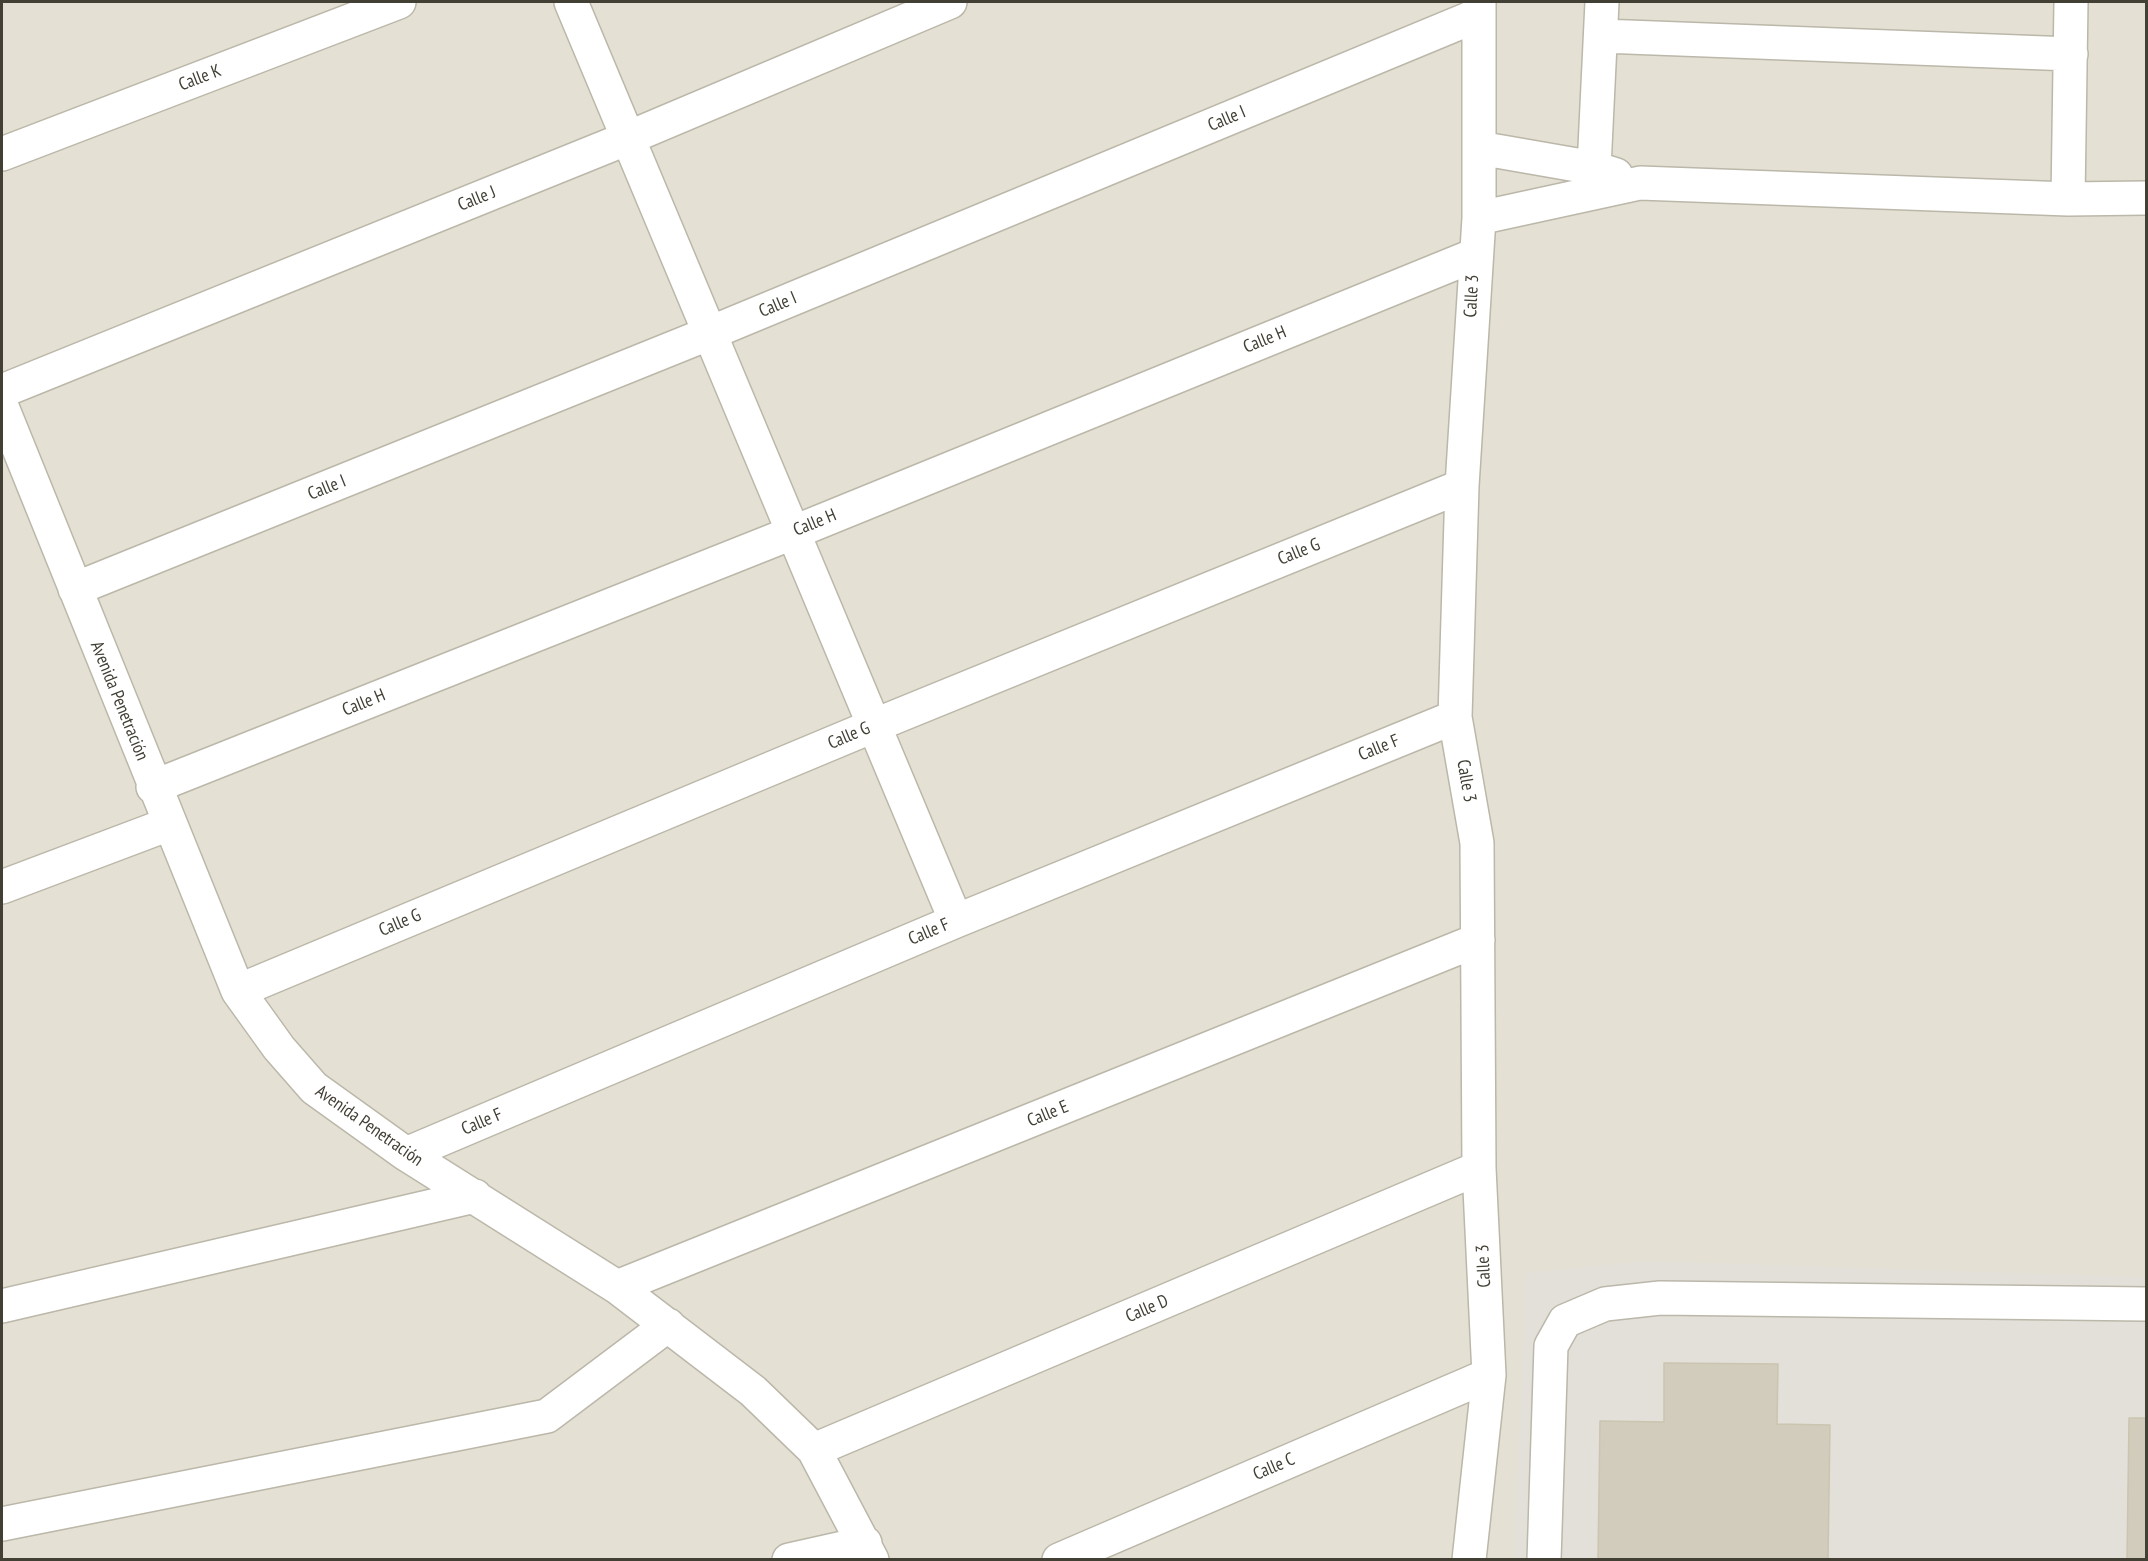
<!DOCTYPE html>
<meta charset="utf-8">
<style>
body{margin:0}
#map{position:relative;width:2148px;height:1561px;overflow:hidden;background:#f1efe5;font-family:"PT Sans Narrow",sans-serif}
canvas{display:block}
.frame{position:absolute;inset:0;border:3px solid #423f35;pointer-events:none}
</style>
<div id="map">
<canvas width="2148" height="1561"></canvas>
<div class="frame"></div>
</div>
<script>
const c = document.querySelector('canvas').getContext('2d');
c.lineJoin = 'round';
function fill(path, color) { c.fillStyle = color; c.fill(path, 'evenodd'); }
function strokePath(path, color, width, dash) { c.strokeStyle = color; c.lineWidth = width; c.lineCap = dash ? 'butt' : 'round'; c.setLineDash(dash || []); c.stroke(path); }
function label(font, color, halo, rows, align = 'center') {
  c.font = font + ' "PT Sans Narrow",sans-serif'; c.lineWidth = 6; c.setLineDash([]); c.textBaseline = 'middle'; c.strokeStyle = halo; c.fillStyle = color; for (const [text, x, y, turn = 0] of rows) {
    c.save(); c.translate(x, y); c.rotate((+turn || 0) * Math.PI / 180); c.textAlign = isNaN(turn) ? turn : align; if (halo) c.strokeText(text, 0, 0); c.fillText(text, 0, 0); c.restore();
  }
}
const residential = new Path2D(`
 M2 2H2146V1559L2 1560Z`);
const industrial = new Path2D(`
 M1644 1261 2146 1277V1559L1514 1560 1526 1273Z`);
const building = new Path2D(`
 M1664 1363 1778 1364 1777 1424 1830 1425 1828 1560H1598L1600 1421 1664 1422Z
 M2129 1418H2146V1560H2127Z`);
const minor = new Path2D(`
 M571 2 956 921
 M1602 36 2071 54
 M1479 148 1594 168 1616 175
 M2 154 399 2
 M1594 168 1602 2
 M2068 199 2071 2
 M1479 218 1640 183 2068 199 2146 198
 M2 391 628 138 950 2
 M2 407 238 991 279 1048 314 1088 406 1154 617 1287 753 1391 814 1450 872 1560
 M75 589 710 333 1478 15
 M153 787 792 533 1475 255
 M2 887 169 824
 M238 991 873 726 1462 486
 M406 1154 956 921 1455 717
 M617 1287 1478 940
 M2 1306 475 1196
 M814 1450 1479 1168
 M2 1524 547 1416 668 1325
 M789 1560 865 1543
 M1059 1560 1489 1375
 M1469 1560 1489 1375 1479 1168 1477 843 1455 717 1462 486 1479 218V2
 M1544 1560 1551 1346 1565 1321 1605 1304 1660 1298 2146 1304`);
const streetNames = [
 ["Calle K",200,78,-21],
 ["Calle I",1227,119,-23],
 ["Calle J",477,199,-22],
 ["Calle 3",1472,296,-87],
 ["Calle I",778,305,-23],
 ["Calle H",1265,340,-22],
 ["Calle I",327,488,-22],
 ["Calle H",815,523,-22],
 ["Calle G",1299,552,-22],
 ["Avenida Penetración",119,701,68],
 ["Calle H",364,703,-22],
 ["Calle G",849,736,-23],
 ["Calle F",1379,748,-22],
 ["Calle 3",1466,781,80],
 ["Calle G",400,923,-23],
 ["Calle F",929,932,-23],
 ["Calle E",1048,1114,-22],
 ["Calle F",482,1122,-23],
 ["Avenida Penetración",369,1126,35],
 ["Calle 3",1484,1266,-93],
 ["Calle D",1147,1309,-23],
 ["Calle C",1274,1467,-23]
];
fill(residential, '#e4e1d4');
fill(industrial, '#e3e0da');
fill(building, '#d1ccbc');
strokePath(building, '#cbc4b0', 1.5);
strokePath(minor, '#bbb7a9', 36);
strokePath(minor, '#fff', 33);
label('18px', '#423f35', '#fff', streetNames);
</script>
